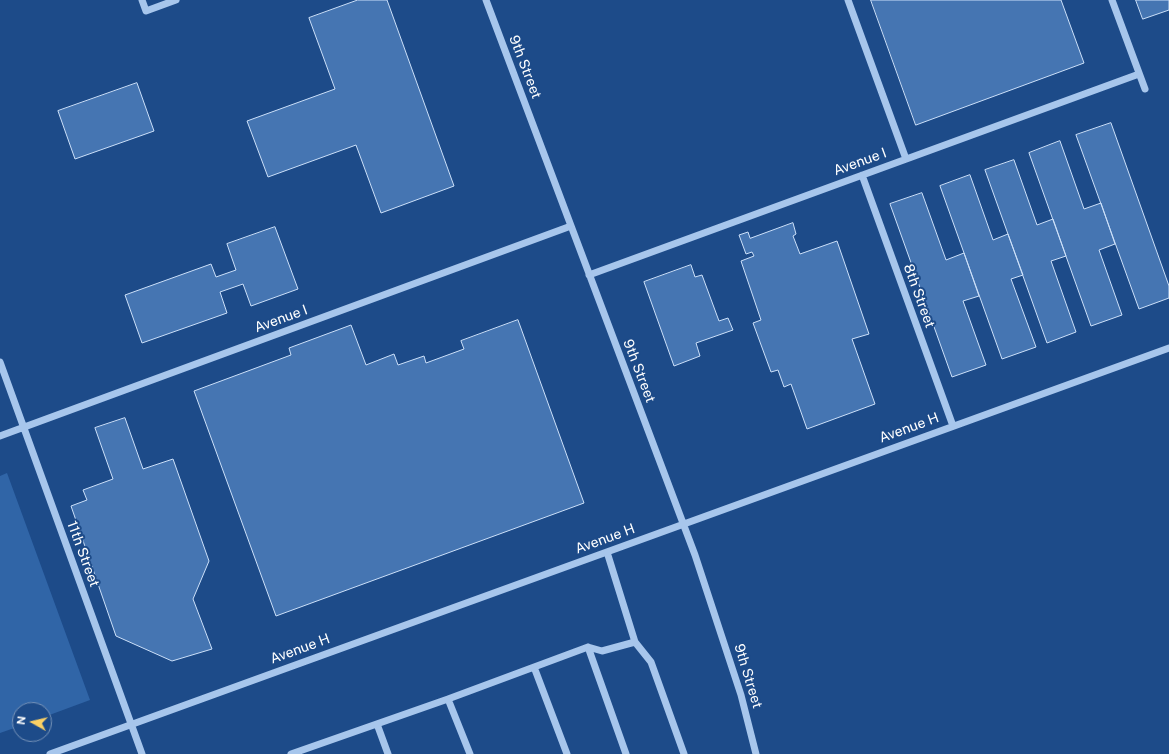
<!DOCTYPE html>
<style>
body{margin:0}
#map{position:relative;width:1169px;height:754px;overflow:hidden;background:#1d4b89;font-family:"Public Sans",sans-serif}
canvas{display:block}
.north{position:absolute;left:12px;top:702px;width:40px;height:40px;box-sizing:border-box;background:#1d4b89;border:1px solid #7793b8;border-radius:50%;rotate:278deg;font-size:11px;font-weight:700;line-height:16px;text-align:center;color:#fff}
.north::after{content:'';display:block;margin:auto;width:14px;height:18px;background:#fbd165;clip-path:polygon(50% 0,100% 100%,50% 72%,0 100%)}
</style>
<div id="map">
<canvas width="1169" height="754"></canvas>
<div class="north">N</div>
</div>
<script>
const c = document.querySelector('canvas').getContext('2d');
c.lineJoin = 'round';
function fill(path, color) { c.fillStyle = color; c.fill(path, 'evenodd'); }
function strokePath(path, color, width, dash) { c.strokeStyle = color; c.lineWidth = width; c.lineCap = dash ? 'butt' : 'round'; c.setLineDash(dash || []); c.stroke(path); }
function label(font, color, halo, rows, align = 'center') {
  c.font = font + ' "Public Sans",sans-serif'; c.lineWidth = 4; c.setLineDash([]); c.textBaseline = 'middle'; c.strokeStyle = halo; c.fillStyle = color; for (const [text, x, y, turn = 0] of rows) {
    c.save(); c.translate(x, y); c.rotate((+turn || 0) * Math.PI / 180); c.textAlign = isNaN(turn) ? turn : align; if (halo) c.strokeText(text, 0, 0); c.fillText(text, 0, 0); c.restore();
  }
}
const green = new Path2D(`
 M7 473 90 700 44 717V710H20V726L0 733V476Z`);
const building = new Path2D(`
 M358 0H387L454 186 381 213 356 145 268 177 247 121 335 89 309 18Z
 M871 0H1061L1084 63 916 125Z
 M1136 0H1169V10L1143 19Z
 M137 83 154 131 75 159 58 111Z
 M1111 123 1169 286V298L1139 309 1076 135Z
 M1060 141 1084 209 1101 203 1115 244 1099 250 1122 315 1091 326 1029 153Z
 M1014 160 1037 225 1053 219 1066 256 1051 261 1076 332 1047 343 985 170Z
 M970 175 993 240 1008 234 1023 275 1011 279 1036 347 1002 359 940 186Z
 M922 193 946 260 964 253 979 296 963 301 986 365 952 377 890 204Z
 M793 223 796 234 793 236 800 254 837 241 869 334 852 339 875 404 807 429 791 384 784 387 778 370 771 372 753 323 761 320 741 261 754 256 752 252 746 254 739 235 748 232 750 238Z
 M275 227 298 289 251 306 243 284 220 292 227 313 142 343 125 295 211 264 216 277 236 270 227 244Z
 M691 265 695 277 702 275 719 321 728 318 733 330 696 343 700 356 674 366 644 282Z
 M518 320 584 503 276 616 194 391 291 355 289 348 351 325 366 365 394 354 398 365 424 356 426 363 464 349 461 341Z
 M125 418 143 469 173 459 209 561 193 599 212 649 172 661 116 636 71 506 87 500 83 490 113 479 95 428Z`);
const minor = new Path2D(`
 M142 0 146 11 176 0
 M486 0 695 555 741 695 756 754
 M848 0 906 159
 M1112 0 1145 89
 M862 175 953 426
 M589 275 1139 74
 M0 362 142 754
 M0 436 571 226
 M607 552 635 642 651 662 684 754
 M588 647 626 754
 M534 667 567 754
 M448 699 588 647 602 651 635 642
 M377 724 388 754
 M50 754 1169 348
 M291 754 448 699 470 754`);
const streetNames = [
 ["9th Street",525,67,69],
 ["Avenue I",860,162,-20],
 ["8th Street",919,296,70],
 ["Avenue I",281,319,-20],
 ["9th Street",639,371,69],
 ["Avenue H",909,428,-20],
 ["Avenue H",605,539,-20],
 ["11th Street",83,554,70],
 ["Avenue H",300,649,-20],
 ["9th Street",748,676,73]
];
fill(green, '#3065a7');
fill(building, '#4575b2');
strokePath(building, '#cce0f9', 1);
strokePath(minor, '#a7c6ec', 7);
label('14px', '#fff', '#1d4b89', streetNames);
</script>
